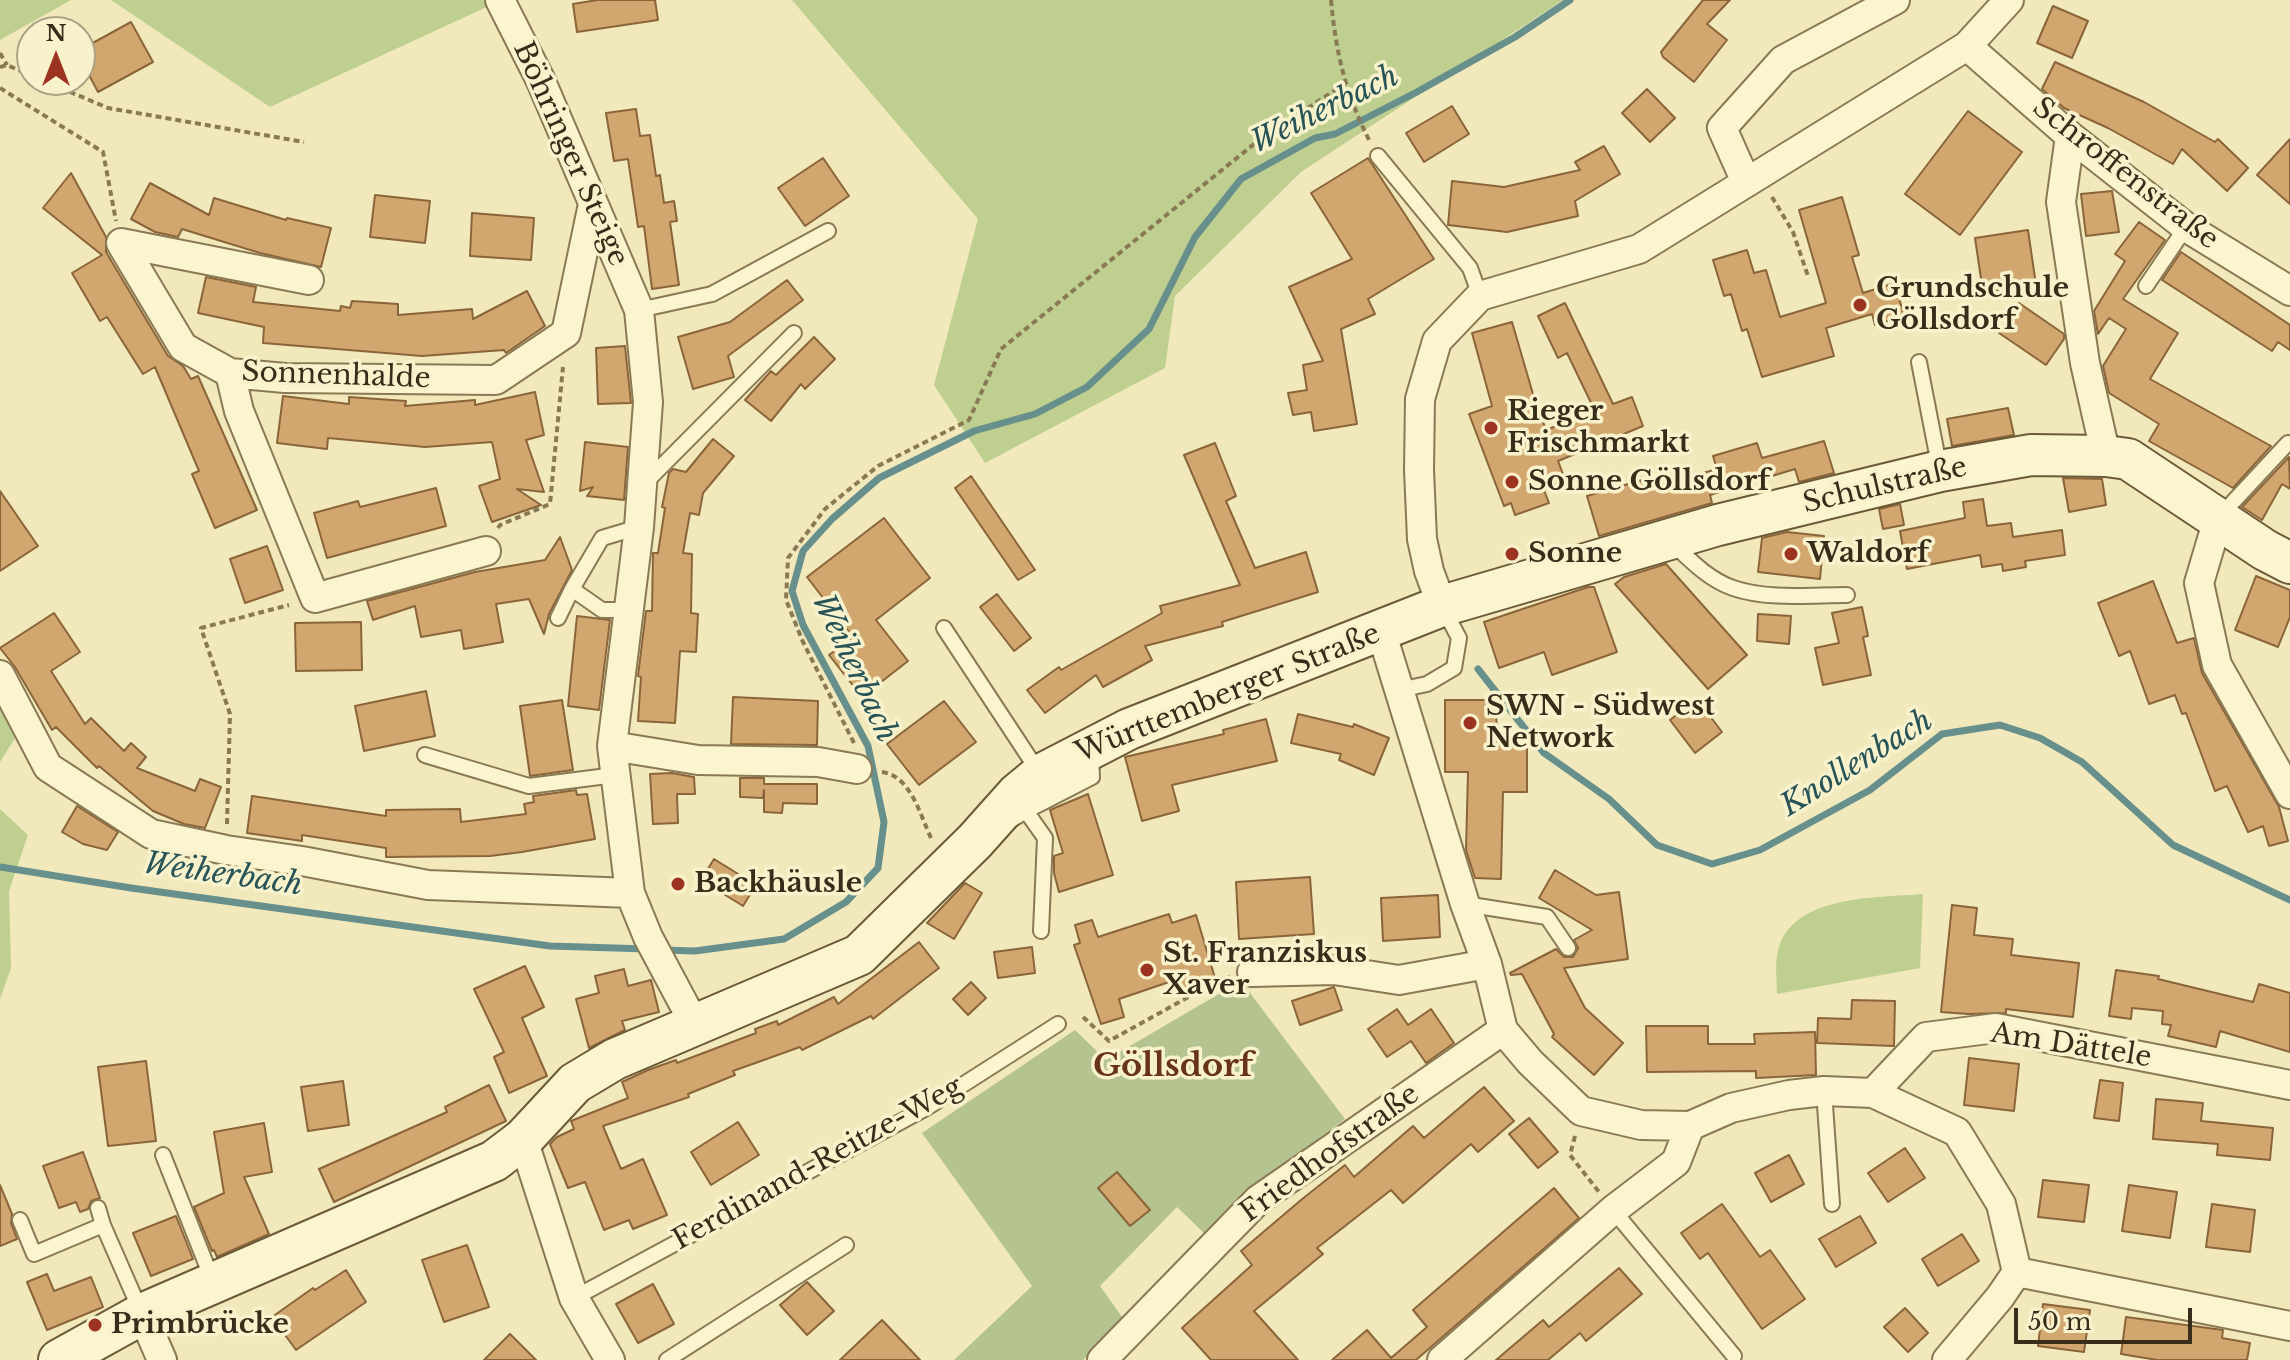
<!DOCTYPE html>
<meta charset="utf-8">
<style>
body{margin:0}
#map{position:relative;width:2290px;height:1360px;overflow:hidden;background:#f1e9bc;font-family:"Libre Baskerville",serif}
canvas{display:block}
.north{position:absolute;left:16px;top:16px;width:80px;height:80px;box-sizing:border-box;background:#f8f2cc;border:2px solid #aba385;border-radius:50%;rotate:0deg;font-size:22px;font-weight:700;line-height:32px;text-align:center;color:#372d1a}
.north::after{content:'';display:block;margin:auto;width:28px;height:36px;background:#9c3320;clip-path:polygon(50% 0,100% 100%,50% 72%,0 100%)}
.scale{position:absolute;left:2014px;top:1308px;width:178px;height:36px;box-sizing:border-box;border:4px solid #372d1a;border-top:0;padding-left:10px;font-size:24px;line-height:28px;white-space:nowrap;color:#372d1a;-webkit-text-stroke:6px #f8f2cc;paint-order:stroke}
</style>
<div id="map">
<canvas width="2290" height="1360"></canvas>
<div class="north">N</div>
<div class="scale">50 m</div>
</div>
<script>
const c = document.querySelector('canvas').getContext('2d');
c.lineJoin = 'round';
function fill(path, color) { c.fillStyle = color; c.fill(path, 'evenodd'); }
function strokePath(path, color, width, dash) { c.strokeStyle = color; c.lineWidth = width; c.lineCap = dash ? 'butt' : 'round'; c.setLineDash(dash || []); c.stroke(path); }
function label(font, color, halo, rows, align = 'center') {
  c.font = font + ' "Libre Baskerville",serif'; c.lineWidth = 7; c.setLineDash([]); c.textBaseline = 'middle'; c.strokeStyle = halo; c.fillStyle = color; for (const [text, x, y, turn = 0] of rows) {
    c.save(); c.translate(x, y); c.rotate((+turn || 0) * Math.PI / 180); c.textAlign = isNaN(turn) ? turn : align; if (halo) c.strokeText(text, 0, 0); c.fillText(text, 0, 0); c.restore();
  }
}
const green = new Path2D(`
 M0 0H71L0 40Z
 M111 0H488L491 5 270 107Z
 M792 0H1563L1301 172 1175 296 1165 368 985 463 934 385 978 219Z
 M0 708 15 738 0 762Z
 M0 809 28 835 9 891 11 968 0 999Z
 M1923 894 1920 968 1777 994C1777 982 1775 969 1777 957 1785 894 1877 898 1923 894Z`);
const cemetery = new Path2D(`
 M1241 981 1345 1119 1248 1191 1207 1236 1177 1207 1100 1286 1125 1321 1083 1360H954L1032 1286 922 1133 1075 1030 1106 1060Z`);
const stream = new Path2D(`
 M1478 669 1544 753 1609 799 1657 845 1712 864 1760 850 1870 790 1942 734 2000 725 2040 738 2082 762 2173 845 2290 900
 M0 867 131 888 550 946 647 949
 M664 950 695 951 784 939 846 902 878 868 884 822 868 746 803 625 792 591 803 551 832 519 879 478 974 431 1035 414 1087 387 1149 329 1195 237 1241 179 1315 138 1335 134 1415 93 1515 37 1570 0`);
const building = new Path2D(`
 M597 0H655L658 20 577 32 573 4Z
 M1703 0H1730L1707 24 1727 40 1694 82 1663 57 1661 52Z
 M2053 6 2088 21 2072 58 2037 43Z
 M131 22 153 62 98 92 80 58V50Z
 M2055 62 2144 102 2215 142 2218 139 2248 168 2227 191 2182 149 2173 164 2108 128 2064 108 2042 89Z
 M1647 89 1675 118 1650 142 1622 113Z
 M1452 106 1469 134 1424 162 1406 133Z
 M636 109 640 136 650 135 656 176 660 175 664 203 674 201 677 221 670 222 679 285 652 289 644 226 638 227 628 159 614 161 606 113Z
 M1968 111 2022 152 1960 235 1905 194Z
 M2290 139V204L2257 175Z
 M1604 146 1620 174 1575 201 1578 216 1507 232 1448 225 1452 181 1504 187 1580 170 1575 162Z
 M823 158 849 196 805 226 778 188Z
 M1368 158 1434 259 1368 299 1375 314 1341 329 1357 424 1314 431 1311 412 1293 415 1288 393 1307 390 1303 365 1323 361 1289 287 1352 259 1311 193Z
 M71 173 106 237V252L168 356 183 366 191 379 198 376 257 510 215 528 192 474 199 471 155 367 143 374 107 317 100 321 72 273 102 255 43 208Z
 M150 183 209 215 214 198 286 220 287 218 331 228 321 267 260 253 182 229 178 237 155 232 131 219Z
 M2112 191 2119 232 2086 236 2081 194Z
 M375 195 430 201 425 243 370 237Z
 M1842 197 1859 255 1852 257 1863 293 1895 283 1904 316 1875 325 1872 314 1826 328 1834 356 1762 377 1747 329 1742 331 1731 294 1724 296 1713 260 1747 250 1754 273 1766 270 1780 317 1826 303 1799 210Z
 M472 213 534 218 531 260 470 256Z
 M2139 222 2165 240 2123 299 2178 333 2150 379 2271 446 2233 488 2149 441 2159 424 2109 393 2103 366 2126 329 2109 318 2098 334 2094 311 2125 261 2115 254Z
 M2028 230 2036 285 1983 292 1975 238Z
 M2181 252 2290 325V350L2278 342 2272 351 2162 280Z
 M206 277 256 287 253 302 340 311 341 306 350 308 352 301 398 304V315L472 309 473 319 527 291 545 326 506 353 504 350 422 356 263 343 264 327 198 313Z
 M787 280 803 300 728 356 734 377 693 389 678 337 730 322Z
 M1565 303 1613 404 1632 397 1643 426 1558 461 1566 482 1544 490 1549 503 1515 515 1511 503 1504 506 1469 414 1492 406 1472 333 1512 322 1533 394 1546 430 1595 411 1567 353 1558 358 1538 316Z
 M2019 303 2064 334V339L2046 365 1999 333Z
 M814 337 835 359 805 389 801 384 771 421 745 400 771 371 776 375Z
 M625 346 631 403 598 404 596 348Z
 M535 392 544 435 526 440 544 492 517 489 541 505 492 522 479 486 500 479 492 442 425 447 328 438 327 449 277 443 283 396 349 404V397L406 401 405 406 475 400V405Z
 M2008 408 2014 435 1952 446 1947 419Z
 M713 439 734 456 703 493 699 515 690 513 683 553 692 554 691 613 698 614 696 652 680 651 675 723 638 721 641 677 638 676 646 611H652L653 553H658L665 508 662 507 669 473 673 469 686 472Z
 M1824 441 1834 473 1799 482 1795 469 1710 495 1712 503 1599 536 1587 496 1642 480 1645 490 1717 469 1713 456 1757 443 1762 458Z
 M585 442 628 447 624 500 587 496 593 487 580 491Z
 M1215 443 1236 496 1226 501 1255 568 1306 552 1318 592 1222 622 1223 626 1145 646 1152 660 1103 687 1096 675 1045 713 1027 690 1059 667 1061 670 1162 613 1160 606 1240 585 1184 455Z
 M2289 457 2290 489 2282 484 2262 520 2242 507Z
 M971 476 1035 570 1018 580 955 488Z
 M2063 478 2102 479 2106 505 2069 512Z
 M436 488 446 526 327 558 314 513 358 501 360 507Z
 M0 491 38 546 0 571Z
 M1983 499 1987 526 2011 523 2013 537 2062 530 2065 555 2025 561 2026 567 2003 571 2002 564 1982 567 1980 555 1907 569 1900 531 1965 518 1963 502Z
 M1900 504 1904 525 1883 529 1879 509Z
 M884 518 930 578 876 620 908 661 862 697 829 655 853 637 807 577Z
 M1787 532 1824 536 1820 579 1758 572 1762 538Z
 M560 537 572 570 549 614 544 634 529 599 496 604 503 642 464 649 461 630 421 637 415 606 373 620 367 601 475 572 545 560Z
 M267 546 283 590 245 603 230 559Z
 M1666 564 1747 655 1708 689 1615 584 1624 577Z
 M2256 576 2290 590V617L2278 647 2235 630Z
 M2153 581 2177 643 2194 638 2202 673 2279 807 2288 841 2269 846 2263 826 2248 832 2227 786 2215 791 2186 713 2182 714 2175 695 2149 704 2130 651 2119 656 2098 603Z
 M1588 587H1594L1617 652 1552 675 1544 652 1499 668 1484 622Z
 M997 594 1031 638 1014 651 980 607Z
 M1862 607 1868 636 1863 637 1871 675 1823 685 1815 648 1839 643 1832 613Z
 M54 613 80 652 51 671 85 724 91 718 124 751 131 743 146 757 137 768 195 791 200 779 221 787 205 828 184 824 153 811 99 766 97 768 56 727 52 730 15 667 0 648Z
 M1758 614 1791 616 1789 644 1757 641Z
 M577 616 610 620 599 710 568 706Z
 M361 622 362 670 296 671 295 623Z
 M426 691 435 736 364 751 355 706Z
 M733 697 818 701 817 745 731 744Z
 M1697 699 1722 732 1695 753 1670 720Z
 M562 700 573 770 530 776 520 706Z
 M1445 700H1496L1497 745H1527V792H1503L1501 879 1475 878 1466 850 1468 772H1445Z
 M944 701 976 742 919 785 887 744Z
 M1298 714 1353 727 1354 724 1389 738 1374 775 1339 760 1341 754 1291 743Z
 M1266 719 1277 761 1172 785 1179 811 1142 821 1125 757 1224 734 1223 730Z
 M672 773 694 777 695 794H677L678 823 653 824 650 774Z
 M740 778H764V784H817V804L783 803 782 813 764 812V790L763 798 740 797Z
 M576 790 577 795 587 794 595 839 522 852 490 856 386 857V848L302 835V841L247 833 252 796 386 816V810L460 809 461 822 526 814 524 804 534 802 533 796Z
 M1088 794 1113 875 1059 892 1054 873V856L1063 853 1050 810Z
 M77 806 118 832 107 850 83 844 62 832Z
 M714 859 756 885 743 906 701 880Z
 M1555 870 1596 895 1619 892 1628 959 1564 968 1585 1008 1623 1043 1594 1075 1552 1037 1554 1034 1522 974 1511 975 1510 973 1556 949 1564 957H1573L1578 948 1574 940 1592 930 1539 898Z
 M1310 877 1314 934 1239 939 1236 882Z
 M965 883 982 893 954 939 927 923Z
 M1438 895 1440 937 1383 941 1381 898Z
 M1952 905 1977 908 1974 935 2013 939 2011 955 2079 963 2073 1017 2006 1009V1013L1968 1014 1941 1012Z
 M1169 914 1172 923 1196 915 1215 978 1178 990 1175 980 1119 999 1124 1017 1101 1024 1074 945 1080 943 1075 925 1092 920 1098 937Z
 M919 942 939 968 873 1019 871 1016 802 1050 800 1047 733 1071 735 1075 688 1094 689 1097 603 1126 621 1169 643 1159 667 1215 633 1229 629 1220 604 1230 585 1182 568 1188 550 1144 557 1137 574 1129 571 1121 628 1098 622 1082 648 1070 676 1060 677 1063 756 1033 755 1029 777 1021 778 1025 834 997 838 1004Z
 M1032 947 1035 973 998 978 994 952Z
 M525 966 544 1007 522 1018 547 1076 509 1093 494 1057 504 1052 474 989Z
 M624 969 628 986 651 980 659 1012 622 1021 625 1030 589 1048 576 999 599 993 595 976Z
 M2116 970 2159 976 2158 979 2253 1002 2259 984 2290 993V1052L2220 1031 2216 1047 2168 1036 2171 1025 2162 1024 2163 1011 2132 1008 2131 1019 2109 1016Z
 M971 982 986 998 968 1015 953 999Z
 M1334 987 1342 1010 1300 1025 1292 1001Z
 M1852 1000 1895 1001 1894 1046 1817 1043 1818 1018 1851 1019Z
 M1397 1009 1408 1025 1431 1009 1454 1043 1426 1063 1411 1041 1387 1057 1368 1029Z
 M1646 1026H1708V1044H1755L1754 1034 1815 1032 1816 1075 1756 1078V1071L1647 1072Z
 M1969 1058 2019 1064 2014 1111 1964 1105Z
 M146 1061 156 1141 108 1146 98 1067Z
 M2100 1080 2123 1083 2119 1121 2094 1118Z
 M343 1081 349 1125 308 1131 301 1087Z
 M489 1085 506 1121 334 1202 319 1169 447 1112 445 1107Z
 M1484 1087 1514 1121 1478 1152 1471 1144 1403 1203 1391 1190 1317 1248 1323 1254 1254 1311 1298 1360H1211L1182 1328 1252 1265 1241 1251 1301 1200 1345 1165 1354 1177 1413 1126 1424 1138Z
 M2156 1099 2203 1103 2201 1121 2273 1128 2270 1160 2217 1155 2218 1144 2153 1139Z
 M1529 1118 1558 1152 1538 1168 1509 1134Z
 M738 1122 759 1155 711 1185 691 1152Z
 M264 1123 272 1172 244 1177 269 1234 217 1257 214 1250 212 1251 194 1207 224 1193 214 1132Z
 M1905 1148 1925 1178 1888 1202 1868 1173Z
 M83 1152 100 1198 91 1201 88 1209 80 1212 76 1202 59 1208 43 1166Z
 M1789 1155 1804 1184 1771 1202 1755 1173Z
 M1117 1172 1150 1210 1130 1226 1098 1188Z
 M2043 1180 2089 1185 2084 1222 2038 1217Z
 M0 1185 12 1214 11 1223 17 1239 0 1246Z
 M2129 1185 2177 1192 2170 1238 2122 1231Z
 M1554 1188 1579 1218 1416 1360H1332L1367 1330 1391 1358 1427 1327 1413 1310Z
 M1722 1204 1760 1257 1770 1250 1805 1299 1762 1329 1708 1253 1700 1259 1681 1233Z
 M2212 1204 2255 1210 2250 1252 2206 1247Z
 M176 1216 193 1259 151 1276 133 1233Z
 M1860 1216 1876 1243 1836 1267 1819 1239Z
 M1962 1234 1979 1261 1938 1286 1922 1259Z
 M467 1245 489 1307 444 1322 422 1260Z
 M1619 1268 1642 1294 1586 1341 1580 1333 1548 1360H1496L1543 1320 1549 1327Z
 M346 1270 366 1302 296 1350 272 1317 313 1288 315 1290Z
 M47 1274 54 1291 91 1277 103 1307 47 1330 27 1282Z
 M807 1282 834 1311 807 1335 780 1305Z
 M653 1284 674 1324 638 1343 616 1304Z
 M2043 1304 2090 1310 2084 1352 2038 1346Z
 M1905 1308 1928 1333 1908 1352 1884 1327Z
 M2126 1317 2223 1330 2222 1338 2250 1343 2247 1360H2157L2121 1354Z
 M882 1320 920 1360H840Z
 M510 1334 536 1360H484Z`);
const path = new Path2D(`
 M1331 0C1336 53 1345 92 1369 140
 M0 53 7 65
 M0 67 7 65 32 76
 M42 80 108 108 304 142
 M0 88 103 152 116 221
 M1772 197 1793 232 1808 276
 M498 528 500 525 550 504 563 367
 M854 743 803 642 786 600 788 558 825 509 878 466 969 420 1001 349 1259 140 1346 83
 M882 772C911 776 920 815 931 838
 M227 824 230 714 201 628 289 605
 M1083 1017 1109 1041 1221 979 1230 977
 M1575 1136 1570 1155 1599 1192`);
const lane = new Path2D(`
 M1378 156 1470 268 1480 296
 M2146 286 2186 227
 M639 310 712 294 828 231
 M1919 362 1940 470
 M645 483 794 333
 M2220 516 2288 443
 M1672 543C1690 560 1709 580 1733 588 1768 600 1811 595 1847 595
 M629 610H602L572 589 602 538 639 527
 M558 618 572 589
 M944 628 1040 774
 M1399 690 1427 684 1454 668 1459 638 1443 608
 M425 755 529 786 615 775
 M1026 811 1092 777 1091 755
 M1011 820 1026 811 1045 838 1041 931
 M1465 904 1547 917 1568 948
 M1824 1091 1832 1204
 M163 1155 212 1279
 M98 1208 103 1225
 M1613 1210 1734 1356
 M20 1220 34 1254 103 1225 141 1312
 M574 1298 928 1107 1058 1024
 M667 1360 846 1245`);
const street = new Path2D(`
 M500 0 540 79 639 310 648 402 639 527 612 746 630 893 648 937 695 1025
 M1967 46 2070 136 2186 227 2290 291
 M2070 136 2061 202 2085 363 2106 456
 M1746 182 1722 128 1783 60 1895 0
 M309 280 121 243 183 347 230 373 285 378 496 380 566 333 593 204
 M230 373 239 411 315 598 486 551
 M2218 519 2199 583 2217 665 2290 794
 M1442 606 1429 571 1422 539 1419 470 1420 399 1437 341 1480 296 1639 249 1967 46 2009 0
 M1381 631 1465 904 1487 964 1503 1030 1530 1062 1581 1111 1641 1125 1690 1126 1731 1108 1789 1095 1824 1091 1873 1093 1957 1132 2001 1204 2017 1272 2000 1297 1947 1360
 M0 675 48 767 151 834 226 850 302 861 428 885 630 893
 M612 746 698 760 818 762 857 769
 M1252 972 1334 970 1399 980 1487 964
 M1873 1093 1926 1037 1996 1028 2290 1085
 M523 1139 574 1298 610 1360
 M2017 1272 2290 1326
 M142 1314 162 1360
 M1102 1360 1258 1200 1503 1030
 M1442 1360 1613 1210 1676 1162 1690 1126`);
const secondary = new Path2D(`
 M59 1360 142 1314 494 1161 523 1139 575 1083 615 1059 859 955 975 841 1017 794 1040 775 1129 729 1442 606 1718 525 1940 471 2031 455 2106 456 2128 459 2265 550 2290 563`);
const markers = [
 [1860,305,8,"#9c3320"],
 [1491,428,8,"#9c3320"],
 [1512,482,8,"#9c3320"],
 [1512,554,8,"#9c3320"],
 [1791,554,8,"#9c3320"],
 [1470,723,8,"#9c3320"],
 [678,884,8,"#9c3320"],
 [1147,970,8,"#9c3320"],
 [95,1325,8,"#9c3320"]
];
const streetNames = [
 ["Böhringer Steige",570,154,66],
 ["Schroffenstraße",2125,174,38],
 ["Sonnenhalde",336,376,2],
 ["Schulstraße",1885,486,-13],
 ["Württemberger Straße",1228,694,-22],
 ["Am Dättele",2071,1046,9],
 ["Friedhofstraße",1330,1154,-36],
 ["Ferdinand-Reitze-Weg",818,1164,-29]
];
const poiNames = [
 ["Grundschule",1876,289],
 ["Göllsdorf",1876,321],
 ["Rieger",1507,412],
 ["Frischmarkt",1507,444],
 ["Sonne Göllsdorf",1528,482],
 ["Sonne",1528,554],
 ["Waldorf",1807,554],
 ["SWN - Südwest",1486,707],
 ["Network",1486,739],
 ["Backhäusle",694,884],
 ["St. Franziskus",1163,954],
 ["Xaver",1163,986],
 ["Primbrücke",111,1325]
];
const waterNames = [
 ["Weiherbach",1325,110,-26],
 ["Weiherbach",854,668,65],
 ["Knollenbach",1857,764,-32],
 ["Weiherbach",223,875,8]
];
const quarterNames = [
 ["Göllsdorf",1173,1067]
];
fill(green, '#becf8f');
fill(cemetery, '#b5c390');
strokePath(stream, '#678f8b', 7);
fill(building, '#d2a76f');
strokePath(building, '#8a6539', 2);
strokePath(lane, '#897954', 18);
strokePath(street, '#897954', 32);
strokePath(secondary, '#6b5938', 44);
strokePath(path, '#897954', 4, [6, 4]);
strokePath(lane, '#fbf5cf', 14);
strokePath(street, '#fbf5cf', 28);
strokePath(secondary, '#fbf5cf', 40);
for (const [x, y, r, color] of markers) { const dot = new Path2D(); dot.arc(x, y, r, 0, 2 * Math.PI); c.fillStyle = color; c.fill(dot); strokePath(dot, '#f8f2cc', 3); }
label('28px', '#372d1a', '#f8f2cc', streetNames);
label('bold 28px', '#372d1a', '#f8f2cc', poiNames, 'left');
label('italic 30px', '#285458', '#f8f2cc', waterNames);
label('bold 32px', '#673417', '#f8f2cc', quarterNames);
</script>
